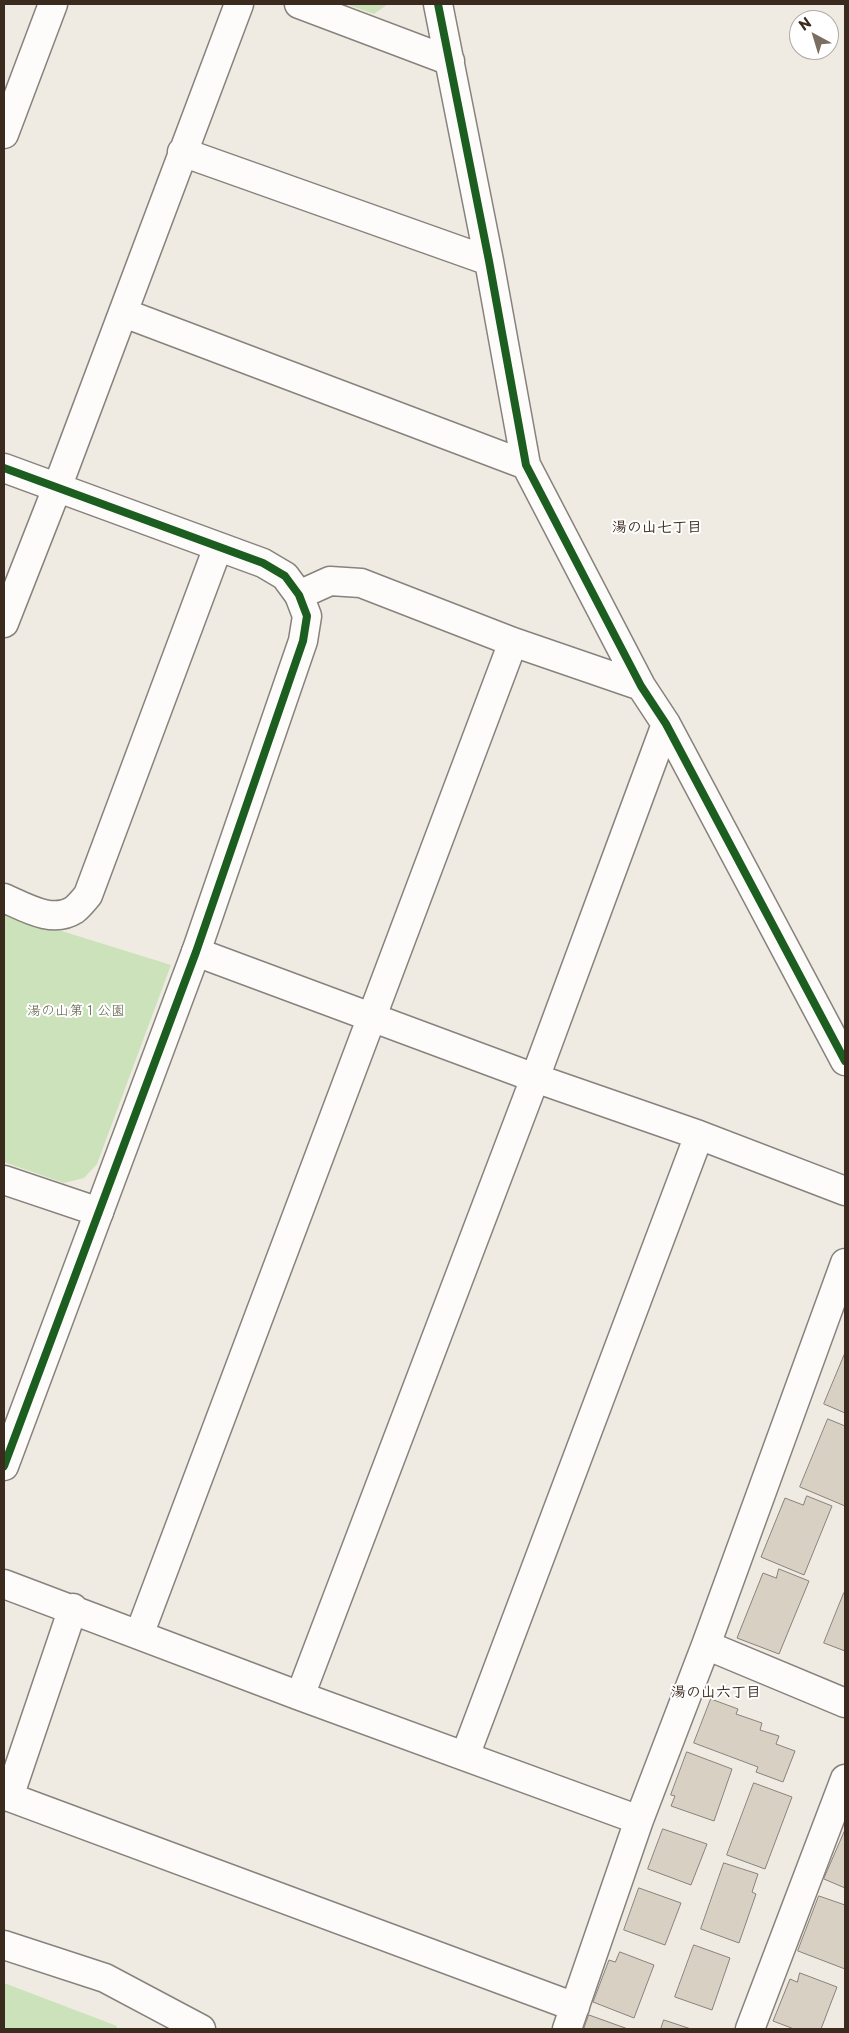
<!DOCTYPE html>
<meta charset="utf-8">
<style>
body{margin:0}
#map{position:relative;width:849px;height:2033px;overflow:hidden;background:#efebe3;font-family:"Playpen Sans",sans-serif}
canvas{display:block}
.frame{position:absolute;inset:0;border:5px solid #3b2a1e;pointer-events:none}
.north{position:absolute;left:789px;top:10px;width:50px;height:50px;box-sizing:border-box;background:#fff;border:1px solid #b1aaa5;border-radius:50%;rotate:321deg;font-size:14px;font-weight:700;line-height:20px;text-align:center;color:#3b2a1e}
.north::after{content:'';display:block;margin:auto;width:18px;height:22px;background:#7a6e63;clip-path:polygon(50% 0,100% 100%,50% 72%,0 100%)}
</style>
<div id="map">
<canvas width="849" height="2033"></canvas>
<div class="frame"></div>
<div class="north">N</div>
</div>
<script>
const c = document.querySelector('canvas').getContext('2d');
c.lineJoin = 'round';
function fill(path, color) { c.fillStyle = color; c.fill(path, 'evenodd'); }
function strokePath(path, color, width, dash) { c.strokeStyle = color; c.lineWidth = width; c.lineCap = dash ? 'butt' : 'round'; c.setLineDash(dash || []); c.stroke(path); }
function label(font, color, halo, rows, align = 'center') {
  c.font = font + ' "Playpen Sans","Klee One",sans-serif'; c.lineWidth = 4; c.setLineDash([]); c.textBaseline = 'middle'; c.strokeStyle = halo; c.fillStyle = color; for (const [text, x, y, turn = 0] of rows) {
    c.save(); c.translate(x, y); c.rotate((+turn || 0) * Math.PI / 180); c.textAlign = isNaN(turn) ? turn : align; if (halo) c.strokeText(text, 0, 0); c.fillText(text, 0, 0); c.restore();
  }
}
const green = new Path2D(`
 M346 4H388L374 14Z
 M4 913 171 965 97 1164 84 1178 64 1183 4 1162Z
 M4 1983 117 2026 116 2029H4Z`);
const building = new Path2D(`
 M845 1353V1413L824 1404Z
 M828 1419 845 1426V1506L800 1487Z
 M807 1496 832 1506 804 1575 761 1557 785 1498 803 1505Z
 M779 1569 809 1581 779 1654 737 1638 763 1573 776 1578Z
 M844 1593 845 1594V1651L824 1643Z
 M711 1699 738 1709 736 1714 762 1723 760 1730 779 1736 776 1744 795 1751 783 1782 756 1772 758 1767 694 1743Z
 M687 1752 732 1769 714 1821 671 1806 675 1796 671 1795Z
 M754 1783 792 1797 765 1869 727 1855Z
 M663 1829 707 1844 691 1885 648 1869Z
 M845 1830V1888L824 1879Z
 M724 1863 758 1874 752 1892 756 1894 739 1943 701 1929Z
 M639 1888 681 1903 665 1945 624 1930Z
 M819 1896 845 1905V1969L798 1951Z
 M694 1945 730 1958 712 2010 675 1997Z
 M620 1952 654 1965 634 2018 593 2002 609 1960 615 1962Z
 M800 1973 837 1987 821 2029H794L773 2021 790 1979 797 1982Z
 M589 2015 628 2029H584Z
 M664 2020 691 2029H661Z`);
const minor = new Path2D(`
 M299 4 450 61
 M438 4 489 261 526 465 641 686 666 724 845 1061
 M4 134 53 4
 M182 152 489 261
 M124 313 526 465
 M299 595 330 581 361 583 513 642 641 686
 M4 623 57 488 239 4
 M4 898C25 907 52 924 74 910 79 906 84 900 88 895L218 547
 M196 952 535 1078 699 1135 845 1191
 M4 1180 99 1212
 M4 1584 300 1696 639 1820
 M139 1635 513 642
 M706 1645 845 1703
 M300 1696 535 1078 666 724
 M465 1756 699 1135
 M4 1795 575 2007
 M9 1797 73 1608
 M567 2029 639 1820 706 1645 845 1263
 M750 2029 845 1779`);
const tertiary = new Path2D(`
 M4 468 263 563 285 576 299 595 307 616 303 641 196 952 4 1466
 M4 1945 105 1978 201 2029`);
const cycleway = new Path2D(`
 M438 4 489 261 526 465 641 686 666 724 845 1061
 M4 468 263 563 285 576 299 595 307 616 303 641 196 952 4 1466`);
const parkNames = [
 ["湯の山第１公園",76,1011]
];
const neighbourhoodNames = [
 ["湯の山七丁目",657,528],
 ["湯の山六丁目",716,1693]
];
fill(green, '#cce2ba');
fill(building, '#d7d0c3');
strokePath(building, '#87827c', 1);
strokePath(minor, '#87827c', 31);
strokePath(tertiary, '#87827c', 31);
strokePath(minor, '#fdfcfb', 28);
strokePath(tertiary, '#fdfcfb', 28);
strokePath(cycleway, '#1b5e20', 8);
label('14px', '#5e5f43', '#fff', parkNames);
label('bold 15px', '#3b2a1e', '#fff', neighbourhoodNames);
</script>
